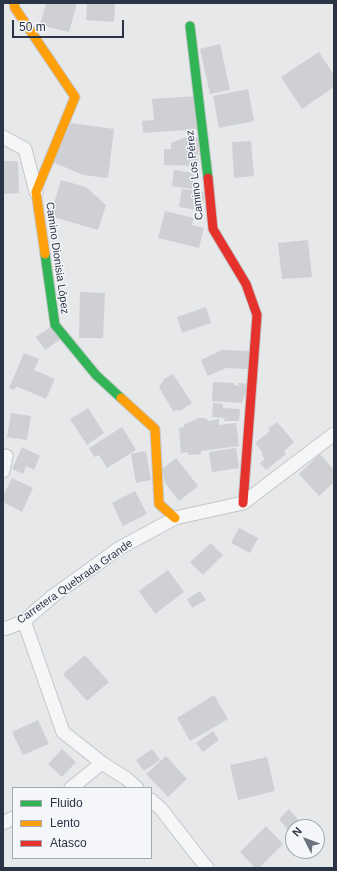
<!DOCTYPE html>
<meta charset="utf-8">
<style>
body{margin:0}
#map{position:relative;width:337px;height:871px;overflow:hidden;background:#e6e8ea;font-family:Helvetica,sans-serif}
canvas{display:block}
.frame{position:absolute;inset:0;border:4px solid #2b3445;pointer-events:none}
.legend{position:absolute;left:12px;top:787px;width:140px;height:72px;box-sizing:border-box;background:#f4f6f9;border:1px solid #a4a8b1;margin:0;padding:5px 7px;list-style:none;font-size:12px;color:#2b3445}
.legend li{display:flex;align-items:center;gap:8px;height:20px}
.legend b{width:20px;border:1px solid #a4a8b1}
.north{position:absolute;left:285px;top:819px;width:40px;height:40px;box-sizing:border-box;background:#f4f6f9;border:1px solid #a4a8b1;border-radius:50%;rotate:312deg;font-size:11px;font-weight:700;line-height:16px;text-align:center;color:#2b3445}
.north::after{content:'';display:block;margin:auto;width:14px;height:18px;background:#6c737f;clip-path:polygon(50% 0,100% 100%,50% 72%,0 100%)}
.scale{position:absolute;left:12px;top:20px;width:112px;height:18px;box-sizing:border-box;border:2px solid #2b3445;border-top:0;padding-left:5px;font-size:12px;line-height:14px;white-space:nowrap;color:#2b3445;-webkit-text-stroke:3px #f4f6f9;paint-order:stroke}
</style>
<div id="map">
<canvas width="337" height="871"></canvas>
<div class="frame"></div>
<ul class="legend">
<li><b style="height:5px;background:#30b455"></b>Fluido</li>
<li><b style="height:5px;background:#ff9f0a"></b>Lento</li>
<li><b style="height:5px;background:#e5322d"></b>Atasco</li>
</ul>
<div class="north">N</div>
<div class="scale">50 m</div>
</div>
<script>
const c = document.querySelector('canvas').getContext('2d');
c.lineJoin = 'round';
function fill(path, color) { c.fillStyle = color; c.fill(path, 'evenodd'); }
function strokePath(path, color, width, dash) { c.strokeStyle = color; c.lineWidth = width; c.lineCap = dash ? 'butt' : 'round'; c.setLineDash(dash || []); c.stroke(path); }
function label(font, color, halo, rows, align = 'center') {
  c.font = font + ' Helvetica,sans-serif'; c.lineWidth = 3; c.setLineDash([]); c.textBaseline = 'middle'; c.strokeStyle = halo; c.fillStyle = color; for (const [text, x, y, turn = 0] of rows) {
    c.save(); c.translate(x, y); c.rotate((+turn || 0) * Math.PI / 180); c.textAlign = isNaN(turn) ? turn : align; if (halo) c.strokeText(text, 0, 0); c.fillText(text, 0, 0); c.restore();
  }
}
const building = new Path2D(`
 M46 3H77L69 32 40 25Z
 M87 3H115L114 22 86 20Z
 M220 44 230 90 210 94 200 49Z
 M319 52 334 75V87L302 109 281 77Z
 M248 89 254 121 219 128 213 96Z
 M198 96 200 129 143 133 142 121 154 120 152 99Z
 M71 123 114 129 108 178 83 175 53 162Z
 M186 137 199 138 198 166 164 165V149H171V143Z
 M251 141 254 176 234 178 232 142Z
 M3 161H18L19 193 3 194Z
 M174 170 194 173 192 189 172 186Z
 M61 180 86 187 106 205 98 230 50 216Z
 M182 189 205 192 202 211 179 207Z
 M165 211 194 218 192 225 204 228 199 248 158 238Z
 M308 240 312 277 282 279 278 243Z
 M80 292 105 293 103 338H79Z
 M206 307 211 323 182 333 177 317Z
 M52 326 61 339 45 350 36 337Z
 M222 350 250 351 249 369 226 368 208 376 201 360Z
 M24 353 39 359 34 370 55 379 46 399 16 386 14 390 9 388Z
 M173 374 192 403 181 410 173 411 159 387 164 379Z
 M213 382 234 383V385L239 386 238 383 249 384 242 403 212 401Z
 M213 403 223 404V408L240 409 239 421H224L225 418 212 417Z
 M88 408 104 433 87 445 70 419Z
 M11 413 31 416 27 440 7 437Z
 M198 418H205L209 421 219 419V425L236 423 239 446 201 451V454L188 455V452L181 453 179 428 184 427V425Z
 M277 422 294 442 284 451 286 454 266 470 260 463 265 459 261 454 263 453 255 443 270 431 268 429Z
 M122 427 136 450 107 468 99 455 94 457 89 448Z
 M22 447 40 456 34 470 26 466 23 474 12 469Z
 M236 448 239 468 212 472 209 452Z
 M146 451 151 480 136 483 131 454Z
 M320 454 334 470V482L319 496 299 474Z
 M176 458 198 486 179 501 165 483 162 469Z
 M12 478 33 488 22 512 3 502V496Z
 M135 491 147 514 123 526 112 503Z
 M239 528 258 538 250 553 231 543Z
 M211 543 223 555 203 575 190 562Z
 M168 570 184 592 155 614 139 591Z
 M200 591 206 600 192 608 187 599Z
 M85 655 109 682 87 701 63 674Z
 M214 695 228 719 190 741 177 718Z
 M38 720 49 744 23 755 12 732Z
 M213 731 219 740 203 752 196 743Z
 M62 749 76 762 62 777 48 764Z
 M152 749 160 760 144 771 136 760Z
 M166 756 187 779 168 797 146 774Z
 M267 757 275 791 238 800 230 765Z
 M289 809 304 827H293V836L279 819Z
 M266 826 283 844 259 868H255L240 852Z`);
const street = new Path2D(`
 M3 137 25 149 36 192
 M3 471 6 456
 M24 621 63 732 102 763 127 779 137 788
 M3 629 10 627 24 621 53 596 118 549 175 518 243 503 334 434
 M71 788 102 763
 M151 800 161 809 207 868
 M3 823 13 818`);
const fast = new Path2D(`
 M190 26 208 178
 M45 254 55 325 96 375 121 398`);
const slow = new Path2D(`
 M14 3 15 8 75 97 36 192 45 254
 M121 398 155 429 159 504 175 518`);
const jam = new Path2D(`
 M208 178 213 229 246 284 257 315 243 503`);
const streetNames = [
 ["Camino Los Pérez",195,175,-96],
 ["Camino Dionisia López",57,258,82],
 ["Carretera Quebrada Grande",75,582,-35]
];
fill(building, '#ced0d3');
strokePath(street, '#c4c6c8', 15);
strokePath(fast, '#c4c6c8', 11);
strokePath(slow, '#c4c6c8', 11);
strokePath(jam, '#c4c6c8', 11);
strokePath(street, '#f5f6f7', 13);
strokePath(fast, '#30b455', 9);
strokePath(slow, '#ff9f0a', 9);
strokePath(jam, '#e5322d', 9);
label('11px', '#2b3445', '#f4f6f9', streetNames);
</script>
